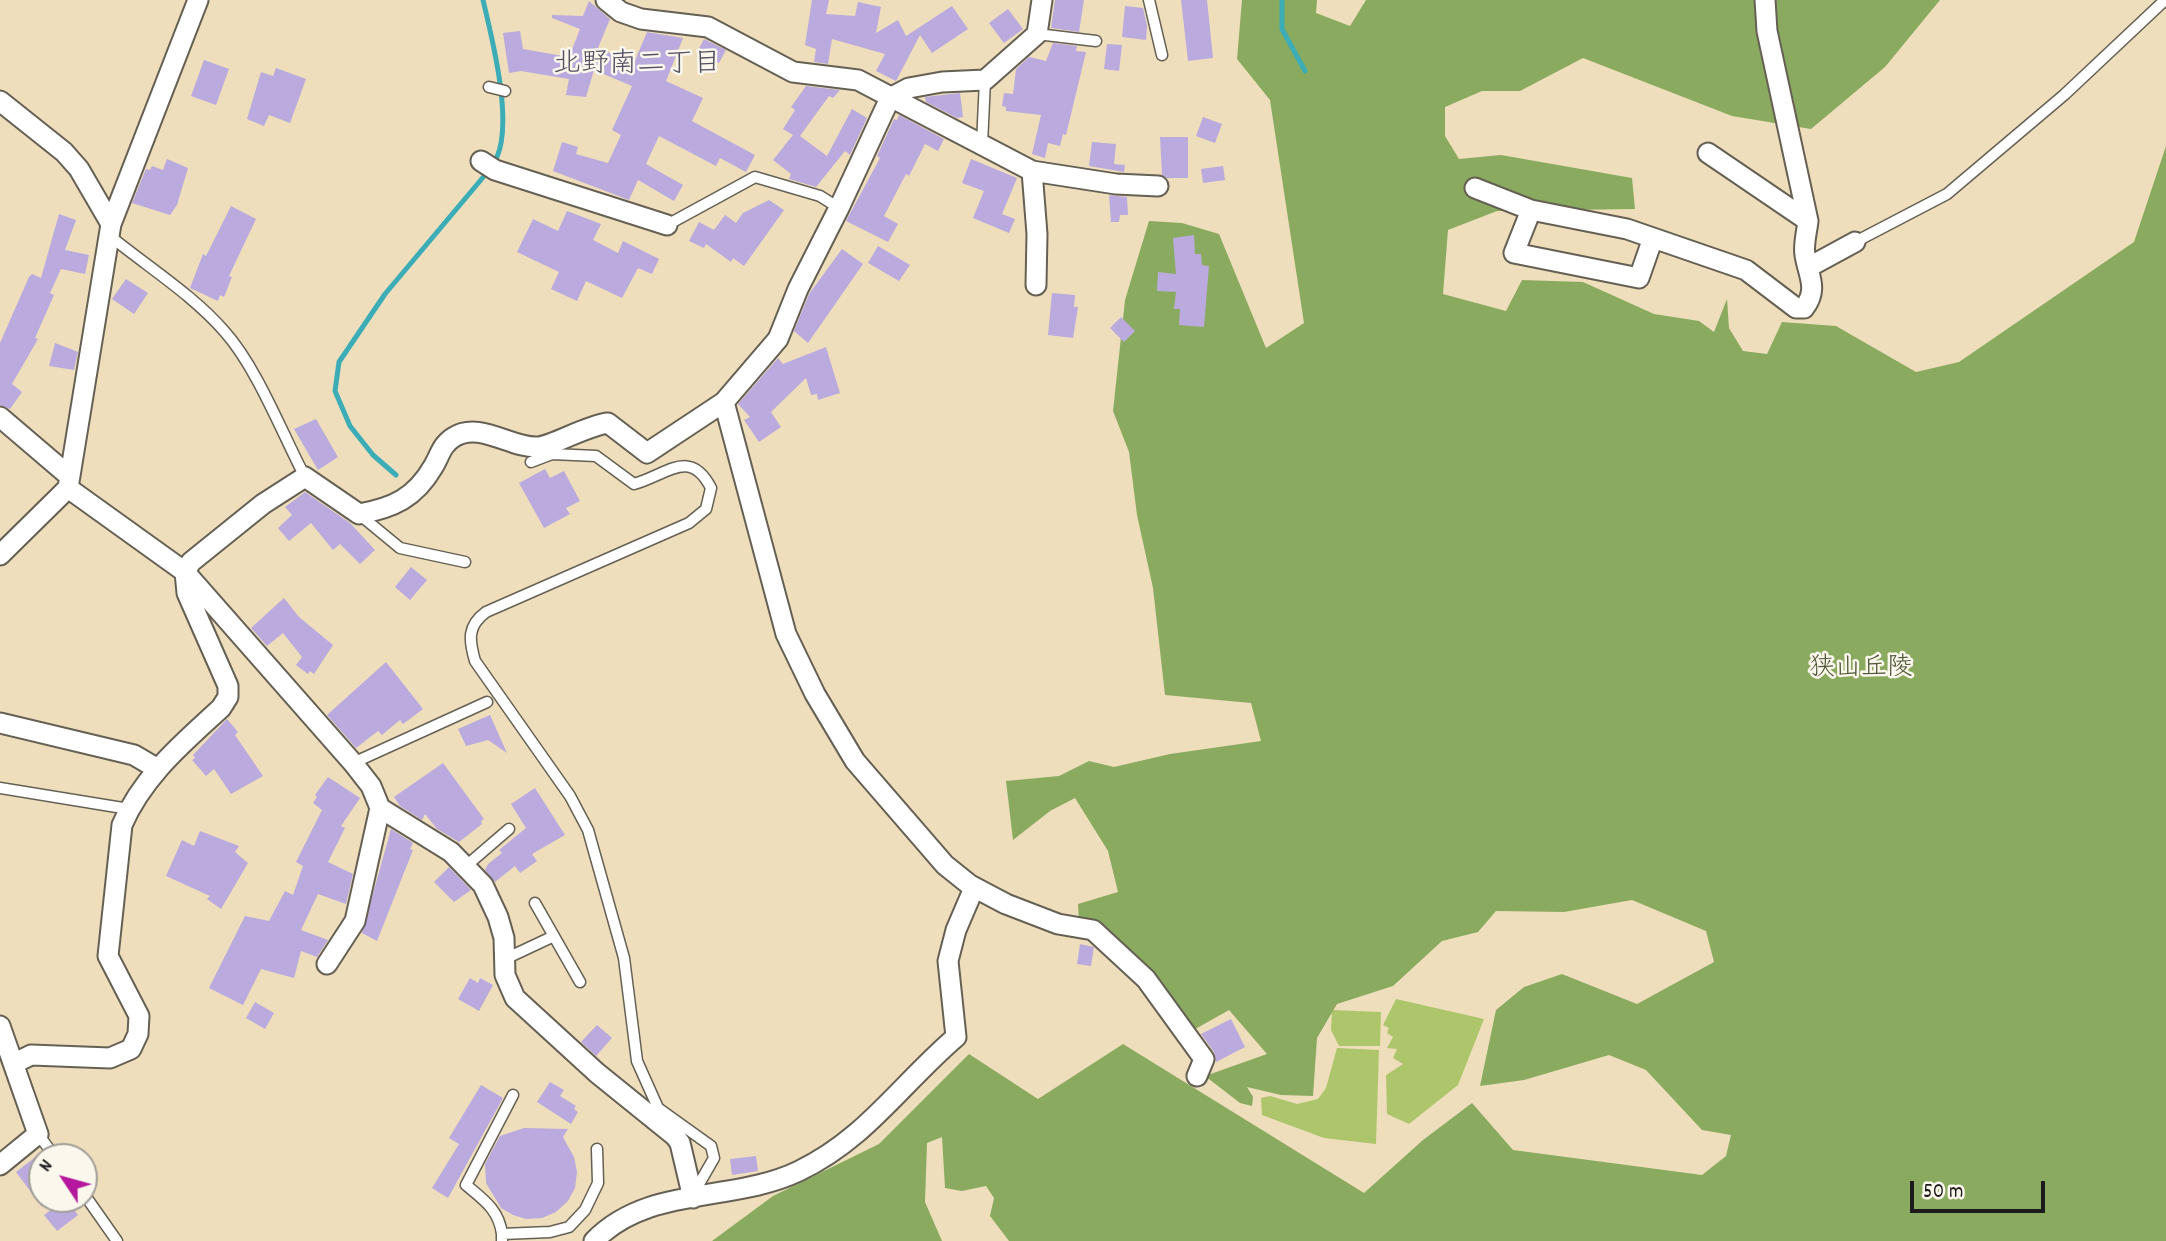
<!DOCTYPE html>
<meta charset="utf-8">
<style>
body{margin:0}
#map{position:relative;width:2166px;height:1241px;overflow:hidden;background:#eedebc;font-family:Dekko,sans-serif}
canvas{display:block}
.north{position:absolute;left:28px;top:1143px;width:70px;height:70px;box-sizing:border-box;background:#fbf7ec;border:2px solid #a29f99;border-radius:50%;rotate:306deg;font-size:19px;font-weight:700;line-height:28px;text-align:center;color:#1c1c1c}
.north::after{content:'';display:block;margin:auto;width:24px;height:32px;background:#b5179e;clip-path:polygon(50% 0,100% 100%,50% 72%,0 100%)}
.scale{position:absolute;left:1910px;top:1181px;width:135px;height:32px;box-sizing:border-box;border:4px solid #1c1c1c;border-top:0;padding-left:9px;font-size:21px;line-height:24px;white-space:nowrap;color:#1c1c1c;-webkit-text-stroke:5px #fbf7ec;paint-order:stroke}
</style>
<div id="map">
<canvas width="2166" height="1241"></canvas>
<div class="north">N</div>
<div class="scale">50 m</div>
</div>
<script>
const c = document.querySelector('canvas').getContext('2d');
c.lineJoin = 'round';
function fill(path, color) { c.fillStyle = color; c.fill(path, 'evenodd'); }
function strokePath(path, color, width, dash) { c.strokeStyle = color; c.lineWidth = width; c.lineCap = dash ? 'butt' : 'round'; c.setLineDash(dash || []); c.stroke(path); }
function label(font, color, halo, rows, align = 'center') {
  c.font = font + ' Dekko,"Klee One",sans-serif'; c.lineWidth = 5; c.setLineDash([]); c.textBaseline = 'middle'; c.strokeStyle = halo; c.fillStyle = color; for (const [text, x, y, turn = 0] of rows) {
    c.save(); c.translate(x, y); c.rotate((+turn || 0) * Math.PI / 180); c.textAlign = isNaN(turn) ? turn : align; if (halo) c.strokeText(text, 0, 0); c.fillText(text, 0, 0); c.restore();
  }
}
const green = new Path2D(`
 M1396 999 1484 1019 1458 1085 1409 1124 1387 1114 1386 1075 1403 1064 1393 1058 1397 1049 1387 1048 1393 1037 1387 1033 1389 1028 1383 1025Z
 M1332 1010 1381 1012 1380 1046H1339L1331 1030Z
 M1337 1048 1379 1050 1376 1144 1324 1138 1262 1115 1261 1098 1270 1096 1297 1104 1318 1099 1326 1088Z`);
const forest = new Path2D(`
 M1242 0H1317L1316 13 1350 26 1366 0H1940L1885 67 1811 129 1732 116 1583 58 1520 91H1482L1445 107V136L1459 159 1501 155 1632 178 1635 209 1497 211 1448 230 1443 294 1506 311 1522 280 1583 282 1654 314 1699 321 1714 332 1727 299 1729 328 1743 351 1767 354 1782 322 1836 326 1916 372 1959 362 2134 242 2166 146V1241H1009L990 1216 994 1198 986 1186 962 1191 945 1188 942 1137 927 1143 925 1202 942 1241H712L773 1196 879 1144 969 1054 1038 1099 1123 1044 1364 1193 1423 1140 1472 1103 1513 1150 1702 1175 1726 1156 1731 1135 1702 1130 1646 1070 1609 1055 1524 1080 1480 1086 1496 1010 1524 987 1562 974 1637 1004 1714 962 1706 931 1632 900 1564 912 1496 911 1478 932 1442 941 1393 986 1337 1004 1317 1038 1313 1096 1281 1095 1247 1087 1253 1097 1252 1106 1240 1103 1205 1076 1267 1054 1229 1010 1190 1032 1079 923 1078 904 1118 892 1108 851 1075 798 1050 811 1013 840 1006 781 1059 776 1089 761 1114 767 1170 754 1261 741 1251 703 1165 695 1153 588 1137 515 1129 452 1113 411 1125 300 1149 221 1182 223 1219 234 1266 348 1304 323 1270 100 1237 59Z`);
const stream = new Path2D(`
 M1282 0V29L1305 71
 M396 475 373 455 350 426 335 391 339 362 385 294 485 175C489 169 495 163 497 157 513 120 492 38 483 0`);
const building = new Path2D(`
 M812 0H829L826 14 855 16 858 2 881 7 876 33 898 20 906 36 952 6 968 29 932 53 920 35 896 81 876 71 885 54 832 39 828 64 814 62 816 49 805 45Z
 M1055 0H1084L1079 32 1051 28Z
 M1181 0H1207L1213 58 1188 61Z
 M589 1 610 19 598 48 634 63 647 32 683 38 666 81 703 98 692 121 755 155 746 172 720 158 716 166 659 136 646 164 683 185 674 201 638 180 629 200 553 171 562 142 578 147 576 154 608 163 621 135 612 130 632 86 594 70 586 97 566 95 569 79 521 71 509 73 503 33 520 31 523 49 569 57 580 29 552 18V15L583 16Z
 M1125 6 1143 8 1147 26 1146 40 1122 37Z
 M1008 9 1023 29 1004 43 989 23Z
 M704 39 726 50 719 63 697 52Z
 M1053 43 1077 46 1076 51 1086 52 1066 135 1063 134 1060 146 1048 143 1045 158 1032 154 1041 115 1006 111V107L1002 106 1004 93 1013 94 1016 69 1029 57 1046 61Z
 M1107 44 1122 45 1119 71 1104 69Z
 M204 60 229 69 216 105 191 96Z
 M276 68 306 79 290 123 269 115 264 126 247 119 261 72 273 76Z
 M806 86 840 90 833 98 829 96 800 136 827 156 852 109 867 118 850 155 845 151 816 187 789 179 791 174 773 160 793 135 783 129 795 110 791 107Z
 M960 93 963 117 957 118 926 102 925 97Z
 M899 115 944 139 938 151 925 144 909 176 906 174 884 216 898 224 888 242 846 221 880 158 877 156 894 119 897 120Z
 M1203 117 1222 124 1215 143 1196 136Z
 M1160 137H1188V178H1167L1162 175Z
 M1092 142 1116 144 1114 164 1125 165 1124 172 1089 166Z
 M167 159 188 168 177 205 170 215 132 203 146 169 150 170 152 166 163 170Z
 M971 159 1017 178 1002 214 1015 219 1009 233 973 218 984 191 962 183Z
 M1223 166 1225 180 1203 183 1201 169Z
 M1109 195 1127 197 1128 215H1120L1119 222H1111Z
 M769 200 784 210 744 266 733 258 731 262 706 244 704 248 689 241 699 222 714 230 725 215 736 223 743 213Z
 M231 206 256 219 229 276 232 277 224 297 220 295 218 301 190 288 203 254 206 256Z
 M567 211 601 224 593 240 618 253 623 241 659 259 652 274 638 268 622 298 586 281 577 301 551 289 559 272 517 252 533 219 558 231Z
 M59 214 76 220 65 250 89 255 85 274 61 269 50 293 54 295 35 338 38 339 12 384 22 392 10 409 0 405V343L29 277 32 274 41 278Z
 M1194 235 1195 254H1201L1202 265 1209 266 1204 327 1179 325 1180 309H1174L1176 292 1157 291 1158 272 1176 274 1173 238Z
 M878 246 910 265 899 281 868 263Z
 M842 249 863 264 808 343 794 331 809 294Z
 M126 279 148 293 134 314 112 299Z
 M1052 293 1075 295 1074 307H1078L1073 338 1048 335Z
 M1121 317 1135 331 1124 342 1110 328Z
 M55 343 78 352 74 370 49 366Z
 M826 347 840 393 818 400 817 394 811 395 806 378 771 412 781 427 759 442 744 420 750 417 738 404 778 358 783 364Z
 M316 419 338 457 318 470 294 429Z
 M545 469 550 478 564 471 580 501 566 508 570 514 544 528 519 483Z
 M305 492 350 523 375 550 360 564 340 544 333 550 311 523 289 541 278 528 292 515 285 507Z
 M411 567 427 580 410 600 395 587Z
 M284 598 299 617 333 645 314 674 310 671 308 674 296 665 302 657 283 633 267 646 251 628Z
 M386 662 423 709 403 724 400 720 382 735 378 731 356 748 327 715Z
 M490 715 507 753 488 740 466 746 458 729Z
 M227 719 238 732 235 735 263 776 231 794 214 769 206 776 192 760 195 758 193 755Z
 M443 763 484 819 481 821 482 824 459 842 437 829 425 814 422 820 400 806 394 797Z
 M328 777 360 798 341 826 345 828 328 862 353 874 346 904 318 894 301 930 328 940 317 957 301 951 294 978 261 969 243 1005 209 988 245 916 269 921 285 891 293 895 303 866 296 862 322 810 313 803 317 797 315 795Z
 M535 788 565 835 532 854 537 861 520 873 515 866 495 882 485 870 488 864 502 853 499 850 526 828 511 804Z
 M391 829 413 843 410 849 413 850 377 941 362 933Z
 M200 831 239 846 235 852 248 863 221 909 207 899 210 896 166 876 182 840 194 846Z
 M449 867 471 890 454 902 434 882Z
 M1080 944 1094 947 1091 966 1077 964Z
 M470 978 478 983 480 978 493 985 479 1011 458 999Z
 M255 1002 274 1013 265 1029 246 1018Z
 M1231 1019 1245 1047 1216 1062 1214 1052 1201 1034Z
 M597 1025 612 1038 596 1056 581 1042Z
 M550 1082 564 1090 560 1096 576 1106 574 1109 578 1112 571 1124 537 1102Z
 M481 1085 503 1098 448 1198 432 1188 459 1144 449 1138Z
 M524 1128 568 1129 563 1137 574 1157 577 1172 575 1188 568 1201 556 1212 542 1218 526 1219 513 1215 501 1208 486 1183 485 1164 500 1136Z
 M42 1152V1207L16 1172Z
 M756 1156 758 1171 732 1175 730 1159Z
 M66 1199 78 1215 57 1231 44 1215Z`);
const lane = new Path2D(`
 M1149 0 1162 55
 M1037 34 1096 41
 M489 87 505 91
 M982 144 985 80
 M667 225 755 177 820 196 839 208
 M110 236C148 267 193 295 225 332 257 368 282 433 305 477
 M1855 242 1947 194 2064 95 2165 0
 M531 462 552 454 596 456 634 484C667 475 690 447 711 488L706 509 689 523 486 612C467 626 469 640 475 661L570 796 588 830 624 958 637 1061 658 1108 711 1146 714 1158 695 1191
 M360 515 400 548 465 562
 M353 763 487 702
 M0 788 129 809
 M466 866 509 829
 M535 903 580 982
 M505 959 554 936
 M38 1134 55 1157
 M84 1194 117 1241
 M502 1234C499 1210 484 1200 466 1185L513 1095
 M502 1241V1234L550 1232 569 1227 585 1210 598 1183 597 1149`);
const street = new Path2D(`
 M606 0 621 12 641 19 708 27 793 72 858 80 1032 171 1116 184 1158 186
 M1765 0 1767 31 1808 221
 M0 101 64 152 79 169 111 224
 M481 161 495 170 667 225
 M1032 171 1037 234 1036 285
 M1475 188 1531 210 1627 229 1746 270 1796 308H1804C1819 289 1808 275 1805 255 1803 245 1807 231 1808 221L1708 153
 M1531 210 1514 253 1639 278 1653 238
 M1809 267 1855 242
 M724 402 786 634 815 694 855 761 945 865 970 885 1006 904 1058 924 1093 930 1146 979 1204 1059 1197 1076
 M0 417 68 475
 M68 488 185 572 353 763 371 786 380 808 451 852 483 885 498 917 504 938 505 975 515 998 597 1073 675 1136 680 1143 693 1198
 M0 555 68 488 111 224 198 0
 M0 723 134 755 156 768
 M327 964 355 921 380 808
 M0 1026 38 1134 0 1165
 M15 1063 31 1055 110 1058 131 1049 138 1034 139 1016 108 956 122 825C143 776 183 743 221 708L228 697V686L187 593 185 572 191 562 263 504 305 477 359 514C393 508 415 498 433 467 440 456 441 445 454 437 479 421 511 448 537 447 551 447 585 426 608 423L647 453 724 402 778 339 798 289 839 208 890 98 909 88 942 82 985 80 1037 34 1042 0
 M594 1241C648 1185 733 1203 799 1171 866 1139 901 1084 956 1037L948 961 956 930 974 888`);
const parkNames = [
 ["狭山丘陵",1861,670]
];
const neighbourhoodNames = [
 ["北野南二丁目",637,67]
];
fill(green, '#aec66b');
fill(forest, '#8aab5f');
strokePath(stream, '#3cadb6', 5);
fill(building, '#baaade');
strokePath(lane, '#666054', 13);
strokePath(street, '#666054', 23);
strokePath(lane, '#fff', 10);
strokePath(street, '#fff', 19);
label('26px', '#4f5838', '#fbf7ec', parkNames);
label('28px', '#534e60', '#fbf7ec', neighbourhoodNames);
</script>
